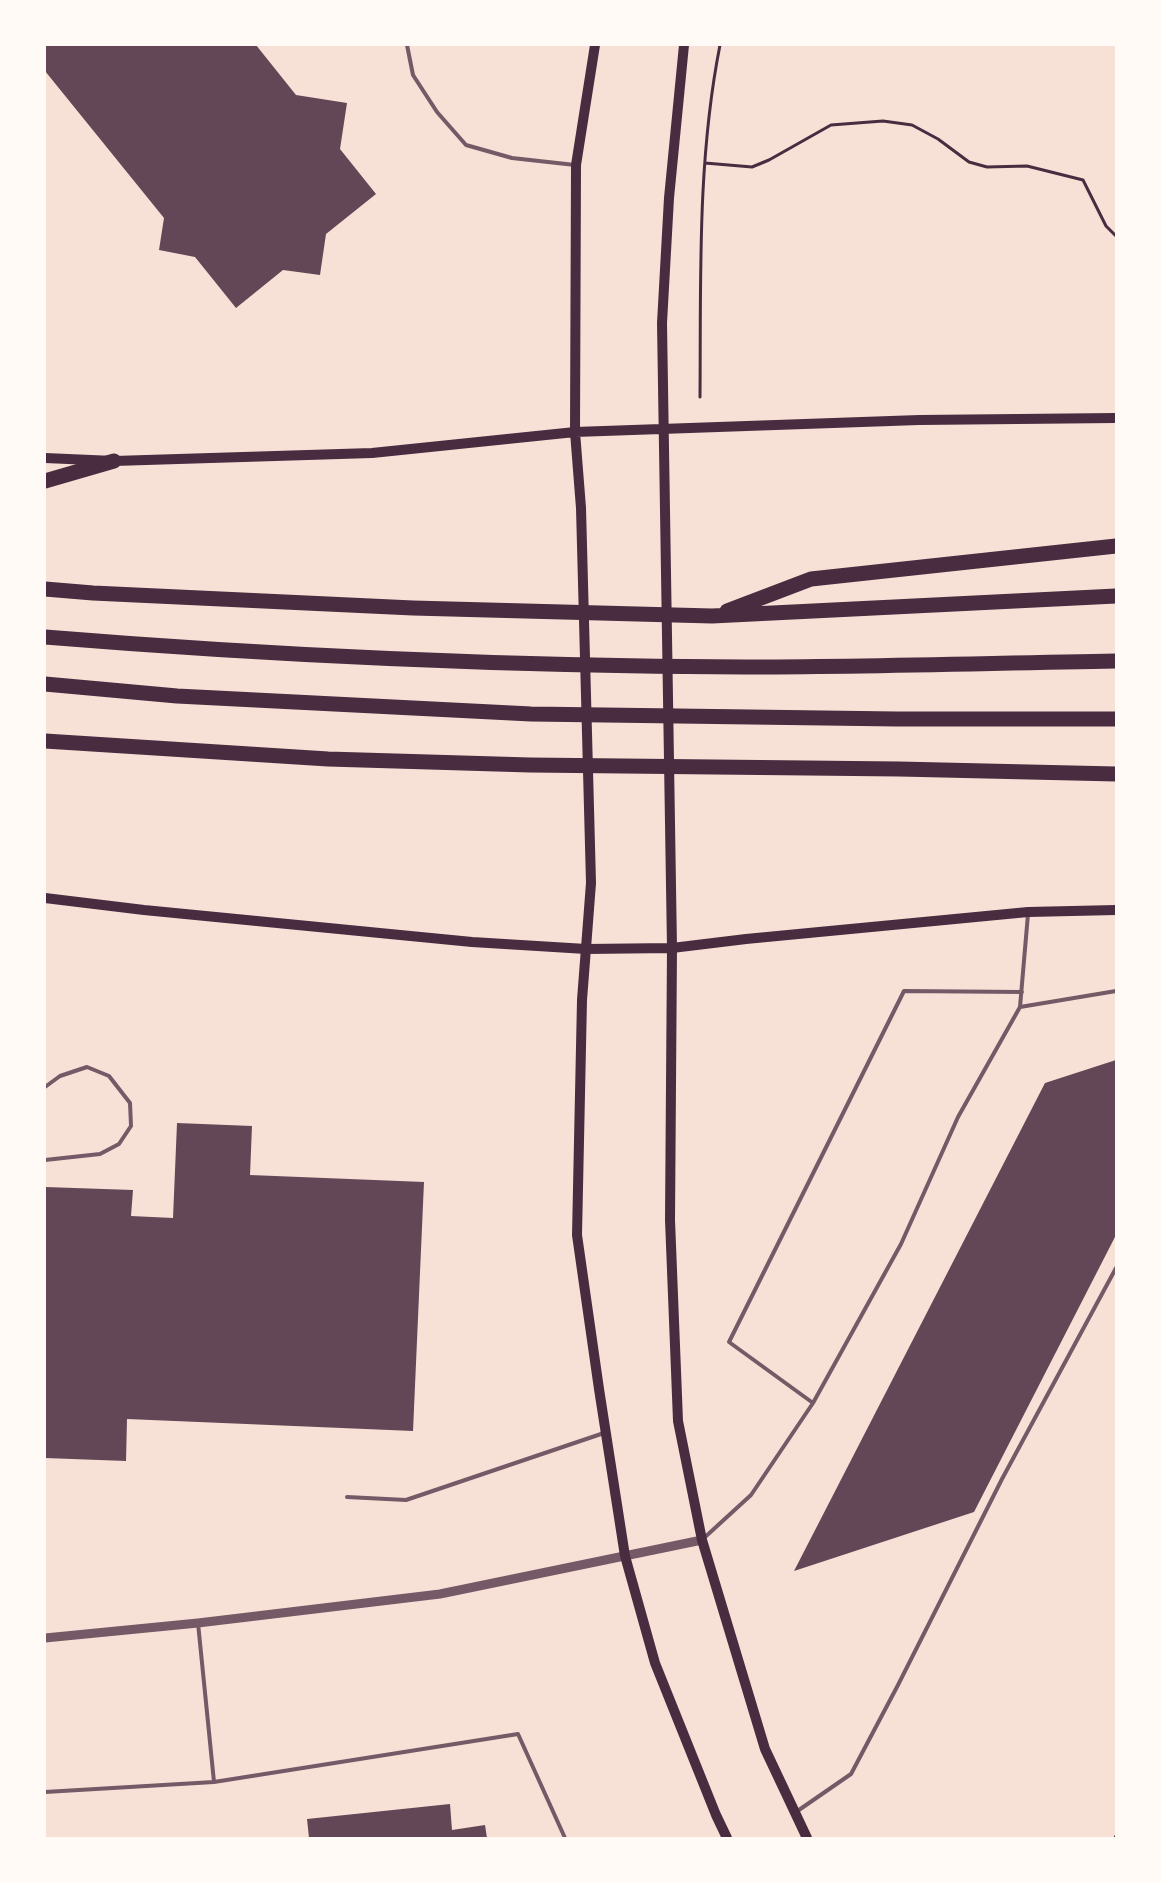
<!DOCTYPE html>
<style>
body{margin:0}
#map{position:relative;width:1161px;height:1883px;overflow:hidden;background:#f7e1d7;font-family:Raleway,sans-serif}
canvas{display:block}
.frame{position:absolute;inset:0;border:46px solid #fffaf5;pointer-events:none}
</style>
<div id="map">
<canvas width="1161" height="1883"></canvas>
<div class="frame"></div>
</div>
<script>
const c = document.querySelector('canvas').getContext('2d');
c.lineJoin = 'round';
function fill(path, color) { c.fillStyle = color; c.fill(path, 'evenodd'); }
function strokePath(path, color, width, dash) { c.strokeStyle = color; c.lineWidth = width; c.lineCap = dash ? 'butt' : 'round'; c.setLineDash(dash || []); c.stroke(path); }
const building = new Path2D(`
 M45 45H256L296 95 347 103 340 149 376 194 326 234 320 275 283 270 236 308 195 257 159 250 164 218 45 71Z
 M1116 1060V1235L974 1512 794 1571 1045 1083Z
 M177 1123 252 1126 250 1175 424 1182 413 1431 127 1419 126 1461 45 1458V1187L133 1190 131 1216 173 1218Z
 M450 1804 452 1830 485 1825 487 1838H309L307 1819Z`);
const path = new Path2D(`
 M705 163 752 167 769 160 831 125 883 121 912 125 938 139 969 162 987 167 1027 166 1083 180 1106 226 1116 236
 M700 397C701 280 697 161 720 45
 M1115 1838 1116 1836`);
const service = new Path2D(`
 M407 45 413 75 437 112 466 145 512 158 575 165
 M1020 1007 1116 991
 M45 1087 60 1076 87 1067 109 1076 130 1103 131 1126 119 1144 100 1154 45 1160
 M813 1403 729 1342 904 991 1022 992
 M347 1497 406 1500 604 1433
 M704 1538 751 1495 813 1403 901 1244 958 1117 1020 1007 1028 914
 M214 1782 518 1734 565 1838
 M45 1792 214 1782 198 1623
 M796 1812 851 1774 898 1685 1002 1479 1116 1268`);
const tertiary = new Path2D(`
 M45 1638 198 1623 440 1594 702 1540`);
const secondary = new Path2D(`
 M595 45 576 165 575 432 581 508 591 883 582 1000 577 1235 599 1389 625 1556 655 1663 716 1815 727 1838
 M684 45 669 198 662 323 672 948 670 1220 678 1421 702 1540 765 1749 807 1838
 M45 458 114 461 372 453 575 432 919 420 1116 418
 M45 898 144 910 472 942 586 949 672 948 746 939 1028 912 1116 910`);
const motorway = new Path2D(`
 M45 481 114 461
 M45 589 93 593 413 608 712 616 1116 596
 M727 611 811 579 1116 546
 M45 637C277 656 511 666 744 667 868 667 992 663 1116 661
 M45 684 177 696 531 714 897 719H1116
 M45 741 328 759 530 765 899 769 1116 774`);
fill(building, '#644757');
strokePath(path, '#4a2c40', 3);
strokePath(service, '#755966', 4);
strokePath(tertiary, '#755966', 9);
strokePath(secondary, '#4a2c40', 10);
strokePath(motorway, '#4a2c40', 15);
</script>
